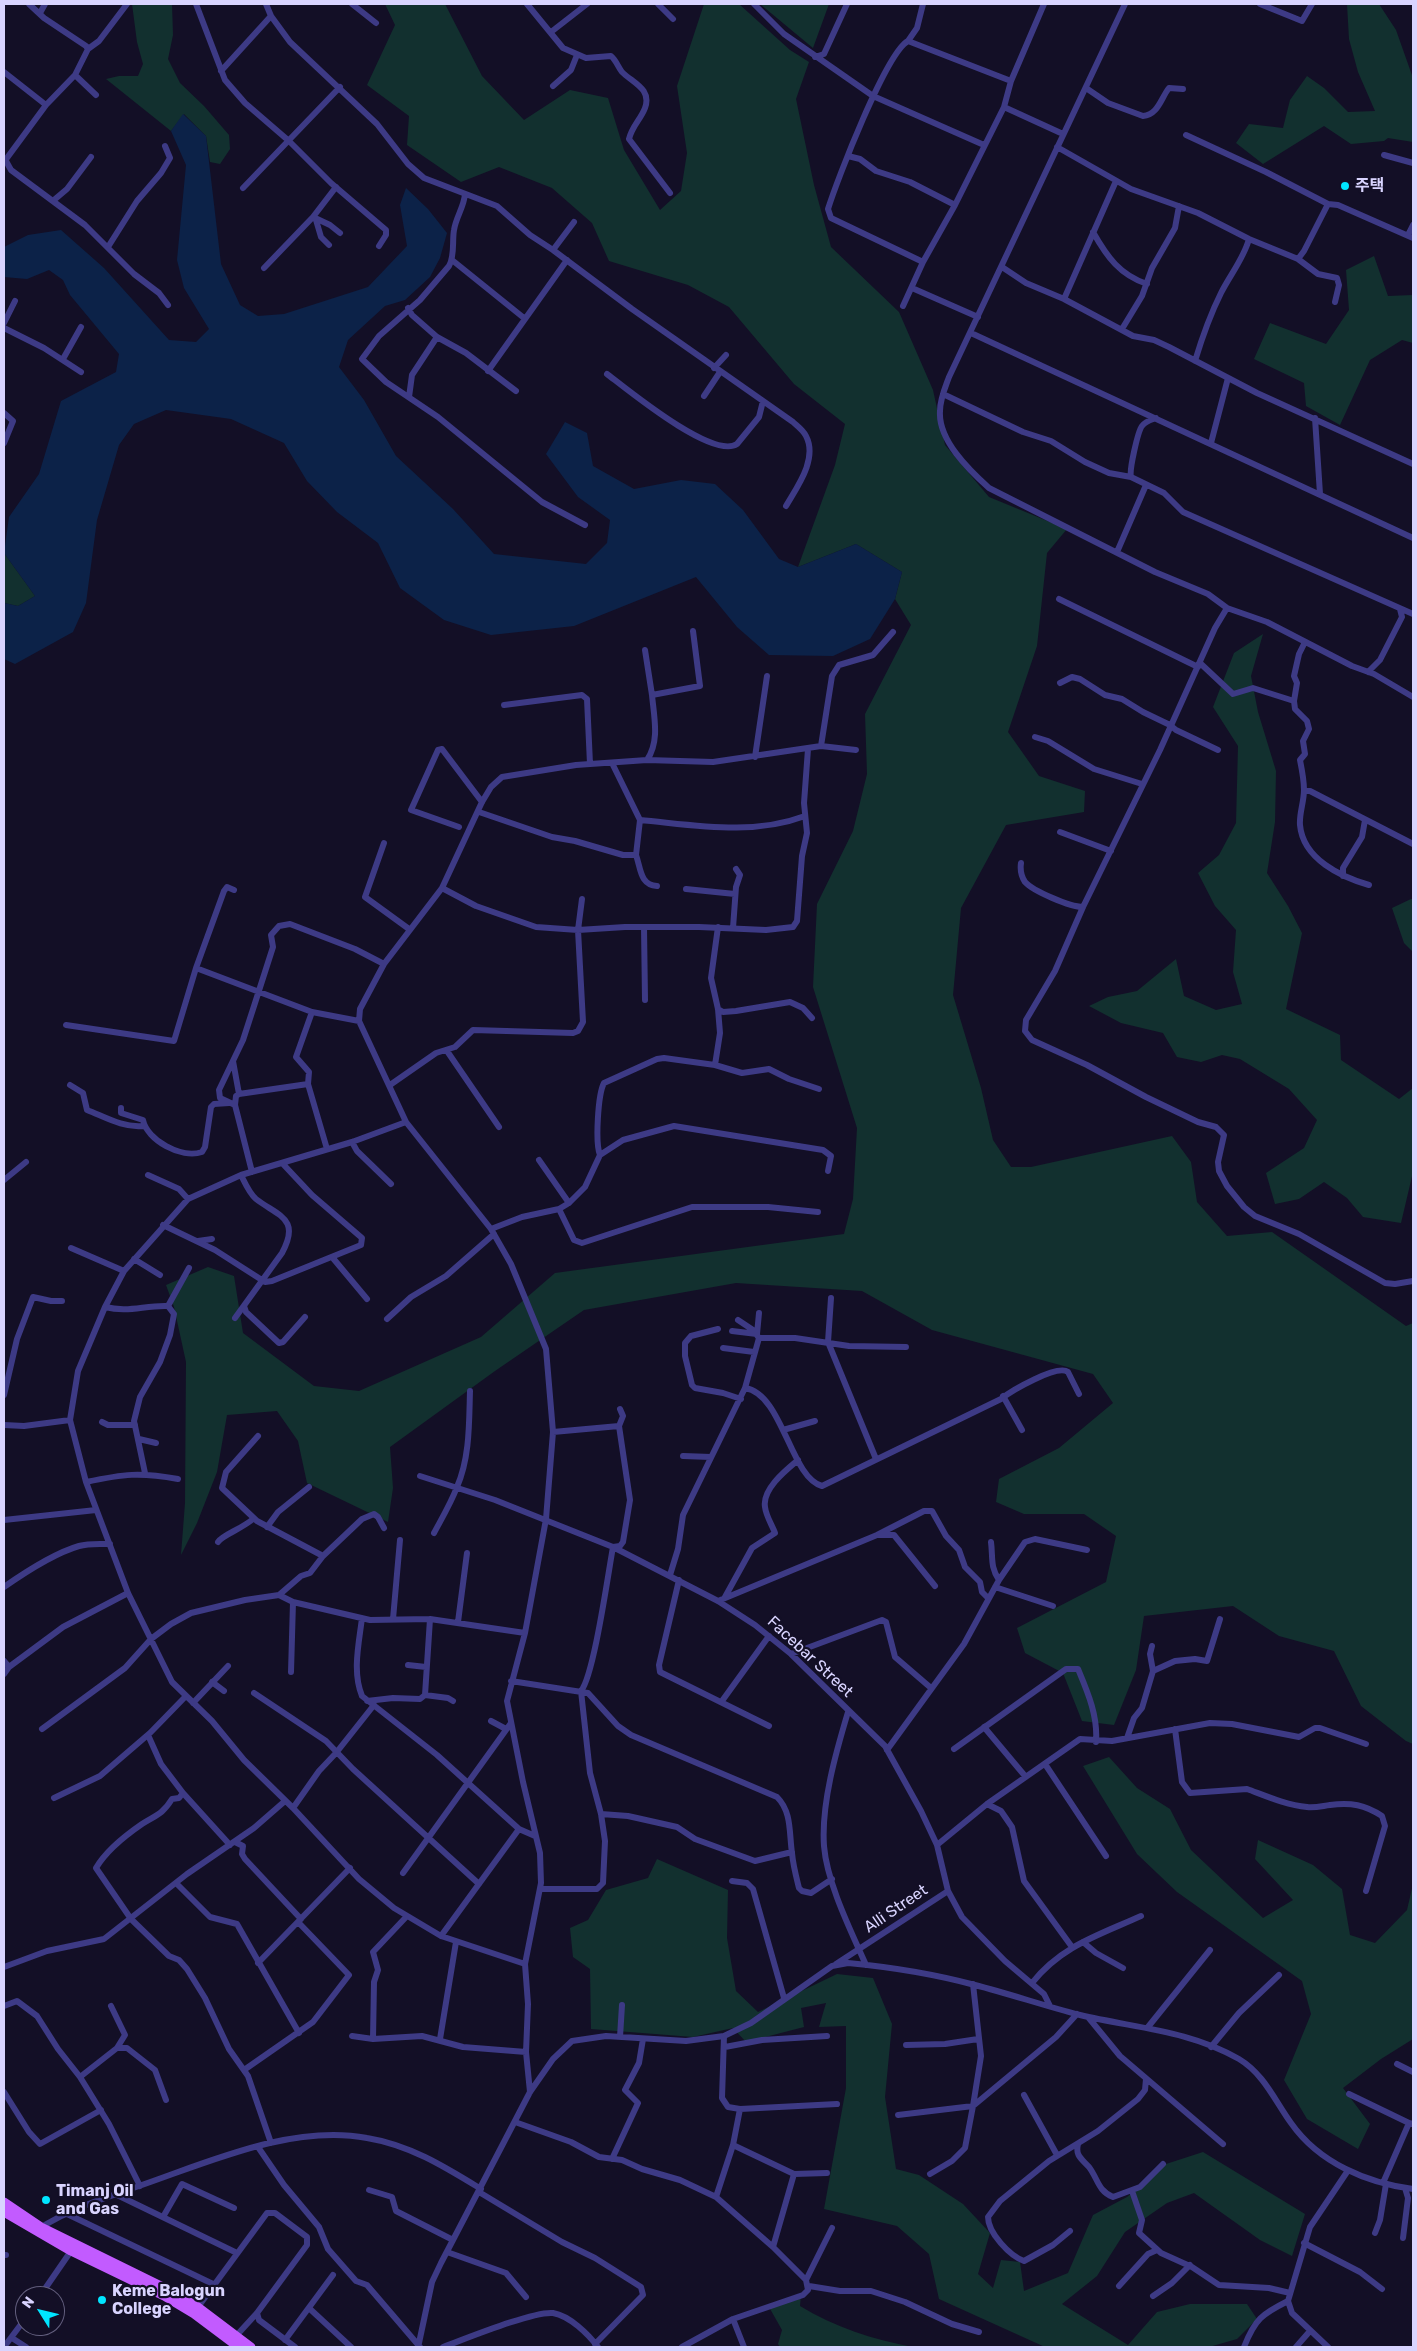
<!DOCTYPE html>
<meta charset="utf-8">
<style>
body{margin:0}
#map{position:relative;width:1417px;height:2351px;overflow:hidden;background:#130f26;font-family:Rubik,sans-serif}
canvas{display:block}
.frame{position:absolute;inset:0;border:5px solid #d9d4ff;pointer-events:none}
.north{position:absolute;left:15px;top:2286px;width:50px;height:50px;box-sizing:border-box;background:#130f26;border:1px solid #625e7d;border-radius:50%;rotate:306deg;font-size:14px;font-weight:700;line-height:20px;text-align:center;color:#d9d4ff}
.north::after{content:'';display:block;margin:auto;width:18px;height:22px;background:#00e5ff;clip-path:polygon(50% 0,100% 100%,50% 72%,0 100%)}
</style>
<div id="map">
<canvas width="1417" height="2351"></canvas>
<div class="frame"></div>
<div class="north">N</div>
</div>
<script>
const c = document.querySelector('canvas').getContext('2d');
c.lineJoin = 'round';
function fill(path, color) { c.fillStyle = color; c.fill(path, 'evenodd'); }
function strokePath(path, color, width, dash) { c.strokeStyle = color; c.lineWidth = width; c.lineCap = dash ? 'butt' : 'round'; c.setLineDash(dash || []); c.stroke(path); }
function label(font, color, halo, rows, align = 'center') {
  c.font = font + ' Rubik,"Noto Sans KR",sans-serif'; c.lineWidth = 4.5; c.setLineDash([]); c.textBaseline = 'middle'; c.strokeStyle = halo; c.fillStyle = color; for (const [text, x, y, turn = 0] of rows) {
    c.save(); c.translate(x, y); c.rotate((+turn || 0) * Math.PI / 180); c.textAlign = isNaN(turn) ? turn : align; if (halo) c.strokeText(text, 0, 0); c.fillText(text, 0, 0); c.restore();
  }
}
const green = new Path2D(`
 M132 4H172L173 35 168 59 180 83 204 106 229 135 230 149 220 164 210 162 206 136 184 114 171 131 106 79 119 76H138L143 64 137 42Z
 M385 4H445L482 76 524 120 570 90 608 98 624 150 660 210 681 191 687 153 677 86 704 4H739L790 50 809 62 796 99 814 185 831 247 899 312 933 390 945 445 989 497 1067 529 1047 553 1037 646 1008 732 1039 776 1085 791 1084 812 1006 825 961 908 953 995 981 1088 993 1140 1011 1167H1031L1172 1136 1191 1162 1197 1202 1227 1236 1272 1232 1406 1326 1413 1323V1744L1406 1741 1361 1706 1334 1651 1279 1636 1233 1606 1144 1616 1136 1670 1114 1725 1082 1721 1063 1673 1025 1653 1017 1628 1106 1582 1116 1536 1084 1514H1024L996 1502 999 1479 1059 1448 1113 1403 1093 1374 932 1330 862 1291 736 1283 584 1310 495 1371 390 1447 393 1488 388 1522 307 1483 298 1441 277 1411 227 1415 217 1472 197 1523 181 1555 185 1503 186 1362 174 1307 166 1285 208 1267 234 1276 243 1333 314 1386 359 1391 481 1337 555 1273 844 1234 853 1199 857 1128 813 987 817 904 853 831 867 774 865 714 911 625 895 599 902 572 856 544 798 567 835 465 845 424 794 384 729 307 688 285 609 261 592 223 552 188 499 167 461 182 407 145 409 116 367 85 395 25Z
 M760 4H829L813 48Z
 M1347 4H1379L1396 30 1413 78V142L1388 138 1384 141 1351 144 1324 126 1263 164 1236 143 1249 124 1283 128 1290 100 1307 76 1324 88 1348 112 1375 111 1358 72 1349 39Z
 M1374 256 1388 296 1413 295V343L1402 340 1370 360 1340 425 1306 406 1304 383 1254 359 1270 323 1326 344 1349 310 1346 270Z
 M4 553 35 596 18 606 4 603Z
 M1263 634 1251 676 1258 712 1276 771 1275 822 1267 873 1288 906 1302 933 1286 1009 1340 1035 1341 1060 1399 1099 1413 1088V1172L1401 1223 1363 1217 1347 1198 1324 1182 1299 1199 1275 1204 1266 1173 1304 1148 1317 1120 1289 1089 1240 1059 1222 1055 1201 1062 1177 1057 1163 1033 1121 1023 1089 1006 1108 997 1137 991 1176 959 1184 996 1216 1010 1242 1004 1233 972 1236 930 1215 906 1198 873 1219 855 1236 823 1238 746 1213 707 1234 653Z
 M1411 899H1413V952L1404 943 1392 908Z
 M1109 1757 1137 1788 1170 1809 1191 1850 1263 1918 1293 1900 1255 1859 1258 1840 1313 1865 1342 1889 1350 1935 1375 1943 1407 1910 1413 1884V2039L1381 2059 1343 2088 1370 2124 1358 2149 1307 2119 1284 2080 1311 2014 1302 1981 1177 1892 1137 1854 1083 1766Z
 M657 1859 728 1890 727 1938 736 1991 758 2012 837 1974 873 1978 892 2024 885 2097 896 2169 919 2175 963 2204 990 2233 978 2274 993 2288 1001 2260 1020 2262 1024 2291 1068 2273 1093 2215 1127 2197 1166 2164 1203 2152 1305 2214 1292 2256 1260 2240 1194 2193 1167 2203 1125 2232 1097 2276 1062 2304 1128 2345 1157 2312 1190 2304H1247L1257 2319 1237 2339 1209 2347H1045L939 2299 929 2254 897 2226 824 2209 846 2088V2026L819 2027 826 2003 801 2008 804 2027 746 2042 733 2028 693 2037 591 2029 590 1969 573 1957 570 1928 588 1920 606 1890 648 1878Z
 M801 2295 800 2306C834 2327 874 2340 913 2347H780L778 2344 782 2330 769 2307Z`);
const water = new Path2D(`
 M183 114 206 136 221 264 240 305 258 316 284 314 368 287 407 246 400 205 406 188 428 209 447 233 440 258 430 277 405 300 385 306 348 340 339 367 364 400 396 456 453 509 494 554 586 564 607 543 610 520 578 497 546 454 565 422 587 433 593 466 634 489 681 480 715 484 743 510 779 559 798 567 856 544 902 572 895 599 870 639 833 656 769 655 737 627 696 577 574 626 491 635 444 620 400 588 378 543 337 512 307 481 284 443 231 419 166 410 134 424 119 445 97 520 86 603 73 632 15 664 4 659V603L18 606 35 596 4 553 9 517 39 474 61 401 116 372 119 354 70 295 63 280 49 270 27 279 4 277V247L28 235 61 230 104 268 169 340 196 342 209 329 184 288 177 260 186 165 171 131Z`);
const minor = new Path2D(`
 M29 4 44 18 86 46 88 49
 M196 4 225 80 245 103 289 141 331 183 386 230V235L379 246
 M266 4 271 16 290 42 377 124 408 164 424 178 497 206 530 235 553 250 632 309 793 422C797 426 803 430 806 436 818 459 797 487 786 506
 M352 4 376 23
 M527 4 563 48 586 58 611 56C616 60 618 67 622 72 633 83 652 89 645 108 641 119 632 126 629 139L670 193
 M658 4 673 19
 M754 4 784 34 873 96 984 145
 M1125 4 949 377C945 388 940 399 940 411 938 440 969 470 989 488L1155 572 1208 594 1227 608 1215 628 1160 750 1083 907 1055 971 1026 1020 1025 1031 1032 1040 1087 1065 1146 1097 1198 1122 1216 1127 1224 1135 1218 1162 1219 1171 1227 1186 1244 1207 1255 1216 1299 1234 1385 1283 1395 1284 1413 1281
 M1260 4 1302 21 1312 4
 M40 13 45 4
 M551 32 587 4
 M908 41 917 28 923 4
 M815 57 824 54 847 4
 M221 71 271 16
 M4 72 46 105
 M75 75 96 95
 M553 86 571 70 577 55
 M1086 88 1108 103 1143 116C1158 115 1161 98 1169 88L1183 89
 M1004 107 1063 134
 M1186 135 1266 172 1328 204
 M1057 147 1131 189 1198 213 1249 239 1298 259 1318 274 1337 278 1339 285 1335 302
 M1384 155 1413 163
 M848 156 860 159 876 171 910 182 955 205
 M6 161 11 170 85 225 134 274 159 293 168 305
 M4 162 46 105 75 75 88 49 99 41 127 4
 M243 188 340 87
 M465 194C464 207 456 217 454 230 452 241 455 256 449 266L420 300 379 336 362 359 386 382 438 417 542 502 585 525
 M54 200 67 189 91 157
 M313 217 330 225 340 233
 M316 220 321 237 329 245
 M1093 232C1107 257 1120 275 1147 284
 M1408 235 1413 225
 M108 247 137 201 161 173 170 158 165 146
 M553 250 574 222
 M1298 259 1304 251 1328 204 1338 205 1413 238
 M452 260 524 318
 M923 262 831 218 828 209C837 180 886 53 908 41L1011 81
 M1002 267 1026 283 1064 299 1133 336 1154 340 1169 347 1257 393 1413 464
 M264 268 313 217 336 187
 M912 288 978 317
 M1064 299 1116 181
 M903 306 923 262 955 205 1004 107 1011 81 1044 4
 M408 308 412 315 437 337 466 353 516 391
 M4 323 15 301
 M4 328 44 348 81 372
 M1122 329 1142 296 1152 268 1175 228 1179 206
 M971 333 1413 538
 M63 359 81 327
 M1195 361C1202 338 1210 315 1221 293 1230 275 1244 258 1249 239
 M714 368 726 355
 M488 371 567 260
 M607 374C628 390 713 460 737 444L759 417 763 401
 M943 394 1023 432 1051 441 1085 462 1109 473 1131 477 1164 493 1183 512 1413 614
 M704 396 720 372
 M409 397 412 375 437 337
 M4 413 13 421 4 443
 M1315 418 1320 494
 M1211 443 1228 378
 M1131 477C1129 470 1138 431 1142 426 1146 421 1151 420 1156 418
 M1117 552 1146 485
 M1059 599 1198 667
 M1227 608 1267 622 1352 666 1374 674 1413 697
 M1305 642 1299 654 1294 676 1297 683 1294 701 1295 709 1307 721 1309 729 1303 741 1305 754 1300 760C1302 770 1304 780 1304 790 1304 802 1299 814 1300 825 1303 859 1341 877 1369 885
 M645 650 652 695
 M1200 663 1233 694 1253 688 1294 701
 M1368 672 1380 660 1402 617 1400 609
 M1060 683 1072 677 1080 679 1105 695 1122 699 1143 712 1170 725 1176 730 1218 750
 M504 705 582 695 587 699 590 764
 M1035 737 1048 741 1094 769 1142 784
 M821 746 832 676 839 665 873 655 893 632
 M755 757 767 676
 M647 760C660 741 654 717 652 695L700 686 693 631
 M1304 791H1310L1413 844
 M479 812 552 837 575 841 623 855H636L640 820 612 763
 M640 820C695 825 752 836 805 816
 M459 827 411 810 438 750 442 749 482 802
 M1060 832 1111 851
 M384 843 365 897 409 929
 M636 855C641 869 640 885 657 886
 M1021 863C1020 870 1021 876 1025 882 1033 891 1070 907 1083 907
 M1343 876V868L1362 837 1365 820
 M442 888 476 906 536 927 578 930 625 927H699L766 930 793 927 797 921 802 856 807 833 804 803 808 749
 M686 889 735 894
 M644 927 645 1000
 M733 928 736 887 740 875 736 869
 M196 968 312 1012 359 1021
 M718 1009 723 1012 736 1011 790 1002 803 1008 812 1018
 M312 1012 296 1057 309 1072 308 1084 327 1149
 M66 1025 174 1041 196 968 224 891 227 887 234 890
 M447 1051 499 1127
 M233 1061 239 1094
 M715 1065 720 1033 718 1009 711 978 718 927
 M70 1085 83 1093 87 1110C105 1117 123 1128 143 1126
 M390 1085 436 1053 455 1047 473 1030 573 1033 578 1031 583 1022 578 930 582 899
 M235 1105 220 1098 219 1090 243 1040 255 1003 273 947 271 935 279 926 290 924 355 949 384 964
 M121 1108V1113L143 1120C147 1140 181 1159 202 1152L205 1147 211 1107 214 1104 229 1103
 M406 1122 352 1142 241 1175 188 1199 124 1271 105 1307 78 1371 70 1420 86 1482 128 1593 172 1682 212 1721 244 1760 293 1808 359 1879 394 1908 441 1936 525 1964
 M352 1142 357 1151 391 1184
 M600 1155 623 1140 674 1126 823 1150 831 1156 828 1171
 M539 1160 569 1203
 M252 1172 235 1105 236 1096 239 1094 308 1084
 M148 1175 179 1189 188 1199
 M4 1180 26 1162
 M559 1209 574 1240 582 1243 692 1207H768L818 1212
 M163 1225 215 1250 265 1282 272 1281 361 1245 362 1238 312 1195 283 1164
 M491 1229 522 1217 559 1209 569 1203 585 1187 600 1155C595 1143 598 1094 604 1083L657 1059 664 1058 715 1065 742 1073 769 1069 789 1079 819 1089
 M198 1241 212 1239
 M71 1248 124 1271
 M332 1257 367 1299
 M134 1259 160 1275
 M831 1298 828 1342 876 1459
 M168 1306 189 1268
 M244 1306 246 1312 279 1343 283 1342 305 1317
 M105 1307C129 1313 144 1305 168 1306L174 1314 170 1335 160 1362 140 1397 134 1421 145 1473
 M235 1318 282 1253C301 1218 278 1216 256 1199 249 1193 245 1183 241 1175
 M387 1319 411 1297 446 1276 494 1234
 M738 1320 753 1330 759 1338
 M718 1329 691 1336 685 1343V1356L692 1385 695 1388 723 1393 741 1399
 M732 1331 757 1334
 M757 1334 759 1313
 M759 1338H795L849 1346 906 1347
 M723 1348 754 1352
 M745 1388C783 1394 790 1477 822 1486L1001 1399C1011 1391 1057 1364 1068 1372L1079 1394
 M4 1395 17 1339 33 1297 51 1301H62
 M1003 1396 1022 1430
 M102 1422 108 1425H135
 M4 1425 24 1426 70 1420
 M783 1430 815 1421
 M553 1432 619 1426
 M258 1436 226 1472 222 1488 257 1521 323 1556
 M139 1439 156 1443
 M683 1456 711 1457
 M420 1476 495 1500 613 1547 718 1601 755 1625 791 1654 885 1746 921 1811 937 1845 948 1891 962 1917 1005 1961 1044 1994 1050 2006
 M86 1482C124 1474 139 1472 178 1479
 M4 1520 96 1510
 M267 1527 278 1512 309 1487
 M434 1533C442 1518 451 1503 457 1487 470 1457 469 1423 470 1391
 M878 1535H894L935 1586
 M218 1542C222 1535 244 1528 254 1518
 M991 1542C993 1557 990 1567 999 1580
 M613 1547 620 1546 623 1542 630 1500 619 1426 623 1416 620 1409
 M670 1575 678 1549 683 1515 745 1388 759 1338
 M679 1580 659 1665 660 1672 769 1726
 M4 1587C24 1573 55 1553 79 1546 89 1543 100 1544 110 1544
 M995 1587 1053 1606
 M279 1595 301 1576 310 1573 323 1556 362 1519 374 1514 378 1517 384 1528
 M725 1597 752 1548 775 1533C772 1525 766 1516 765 1507 762 1489 786 1470 798 1460
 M718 1601 877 1535 924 1511H932L946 1536 959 1550 965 1567 980 1582 982 1592 988 1598
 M362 1618C359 1643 352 1672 362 1696L437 1755 519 1829 535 1836
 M393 1619 400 1540
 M458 1622 467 1553
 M1152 1646 1150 1654 1153 1671
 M791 1654 882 1620 886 1622 895 1657 931 1688
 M4 1661 9 1667
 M408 1665 426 1667
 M291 1672 293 1602
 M4 1674 9 1667 63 1627 128 1593
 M511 1681 588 1693 618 1726 631 1735 777 1797C792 1812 789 1833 792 1853 793 1865 796 1876 799 1888L802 1891 811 1893 832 1879
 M212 1682 224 1691
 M254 1693 326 1741 353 1769 479 1884
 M425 1695 430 1619
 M425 1695 448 1698 453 1701
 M367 1701 393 1698 420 1699 425 1695
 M722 1701 769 1636
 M193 1703 228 1666
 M848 1712C836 1752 821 1804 824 1846 827 1883 851 1931 866 1965
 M491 1721 506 1729
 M984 1727 1025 1776
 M42 1729 125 1668 151 1639 171 1624 191 1613 245 1600 279 1595 293 1602 370 1620 430 1619 525 1633
 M1175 1729 1182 1782 1190 1793 1247 1789C1266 1796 1286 1805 1307 1807 1315 1808 1322 1806 1330 1805 1351 1802 1365 1805 1382 1816L1385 1826 1366 1891
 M148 1735 161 1764 183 1793
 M1127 1738 1134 1718 1142 1708 1153 1671 1175 1661 1195 1659 1207 1661 1220 1619
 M954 1749 1066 1669H1078C1088 1693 1098 1716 1096 1742
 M887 1750 964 1644 999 1580 1025 1542 1035 1539 1087 1550
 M1045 1764 1106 1856
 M54 1798 100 1776 150 1733 186 1696
 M987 1804 1001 1811 1012 1827 1024 1881 1072 1947
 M293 1808 319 1771 336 1753 374 1705
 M601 1814 628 1816 677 1827 695 1839 755 1861 792 1852
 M235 1842 243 1846 242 1854 245 1859 301 1919
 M230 1845 183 1793 179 1798 172 1799C162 1815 156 1815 142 1824 126 1835 106 1851 96 1868L131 1919 169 1956 179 1960 187 1969 205 1998 229 2049 248 2076 271 2143
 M937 1845 987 1804 1080 1739 1112 1741 1210 1723 1232 1724 1299 1737 1315 1728H1320L1366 1744
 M403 1873 511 1723
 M732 1881 747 1883 753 1889 784 1998
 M176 1883 210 1917 237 1924 299 2033
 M540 1889H597L603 1883 605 1841 601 1814 590 1773 581 1691C594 1675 608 1574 613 1547
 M441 1936 519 1829
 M1083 1942 1096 1953 1123 1968
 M258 1963 350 1868
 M836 1964 948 1891
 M4 1967 47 1951 104 1939 187 1874 254 1828 285 1801
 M1032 1983C1061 1946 1099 1935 1141 1916
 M4 2006 17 2001 37 2016 58 2049 80 2077 109 2124 140 2186
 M111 2006 125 2035 117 2048
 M1088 2017 1120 2056 1223 2144
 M1148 2027 1210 1950
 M352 2036 373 2039 422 2036 463 2047 526 2052
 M724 2036 722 2098 728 2107 740 2109 837 2104
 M620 2037 622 2005
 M373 2039 374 1982 378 1970 373 1952 407 1916
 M440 2039 456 1942
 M906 2045 945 2044 978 2039
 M725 2047 762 2040 827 2036
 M1211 2047 1239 2013 1279 1975
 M1397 2064 1413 2072
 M244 2070 313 2022 349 1975 298 1922
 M80 2077 117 2048H127L155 2070 166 2100
 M4 2092 29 2132 40 2144 101 2110
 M530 2092 526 2052 528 2004 525 1964 541 1883 540 1853 523 1782 507 1701 525 1633 546 1519 553 1432 546 1349 511 1264 491 1229 406 1122 359 1021 360 1009 384 964 442 888 482 802 491 787 502 777 576 765 647 760 713 762 821 746 856 750
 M1349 2094 1409 2123
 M1024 2095 1057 2155
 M898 2115 973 2106 981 2056 973 1984
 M515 2122 571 2142 599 2157 622 2160 642 2169 680 2180 716 2197 773 2247 806 2280 808 2290 803 2295 733 2319 682 2347
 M1078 2144C1075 2156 1082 2159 1089 2167 1098 2179 1098 2191 1113 2197L1140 2187 1163 2164
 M733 2145 794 2174 773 2247
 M258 2147 284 2185 319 2227 328 2249 356 2281 367 2285 420 2347
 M612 2159 638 2103 625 2090 639 2063 643 2039
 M794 2174 827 2173
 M930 2174 952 2161 965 2148 973 2106 1056 2037 1077 2014
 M1383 2183 1409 2123 1413 2124
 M369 2190 392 2197 396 2211 453 2240
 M1132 2191 1142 2220 1139 2233 1161 2253 1192 2267 1219 2285 1269 2288 1290 2293
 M479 2192 562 2242 595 2258 641 2287 643 2295 595 2344
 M115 2194 237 2253
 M716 2197 733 2145 740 2109
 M65 2213 213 2284
 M163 2217 182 2184 234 2208
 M41 2227C75 2207 103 2199 139 2186 209 2162 292 2124 367 2138 410 2145 445 2167 481 2189
 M1070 2231 1053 2245 1024 2261C1010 2256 988 2233 988 2217L1000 2201 1049 2161 1098 2131 1138 2099 1145 2090 1146 2079
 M1375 2233 1380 2220 1386 2184
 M1403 2238 1408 2198 1405 2188
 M1304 2243 1360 2272 1382 2289
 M447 2252 506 2273 526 2297
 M4 2255H6
 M806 2280 832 2228
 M809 2286 840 2291H871L905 2302 952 2324 979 2332
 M1119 2286 1148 2254 1157 2250
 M40 2296 71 2251
 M1153 2296 1172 2283 1190 2265
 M198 2307 267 2213H275L307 2237V2245L257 2313 236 2336
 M310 2309 351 2347
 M257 2313 259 2320 295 2347
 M733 2319 744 2347
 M12 2338 26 2347
 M285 2340 333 2275
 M419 2343 432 2282 441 2263 530 2092 553 2059 572 2041 606 2036 686 2041 724 2036 751 2023 832 1966 848 1963C890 1967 934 1974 975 1985 1010 1994 1045 2006 1080 2015 1134 2028 1189 2030 1239 2059 1264 2074 1275 2101 1291 2123 1319 2163 1367 2183 1413 2189
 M4 2347 25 2319
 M443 2347C465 2339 533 2311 553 2313 570 2316 588 2334 598 2347
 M1244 2347C1255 2319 1262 2314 1288 2301
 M1296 2347 1310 2331
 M1328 2347 1292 2313 1288 2301 1310 2227 1347 2172`);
const major = new Path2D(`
 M4 2202 41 2227 161 2286 198 2307 251 2347
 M4 2212 71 2251 164 2296 194 2314 238 2347`);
const markers = [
 [1345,186,5,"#00e5ff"],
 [46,2200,5,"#00e5ff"],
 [102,2300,5,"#00e5ff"]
];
const poiNames = [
 ["주택",1355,186],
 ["Timanj Oil",56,2191],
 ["and Gas",56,2209],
 ["Keme Balogun",112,2291],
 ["College",112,2309]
];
const streetNames = [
 ["Facebar Street",810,1657,43],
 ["Alli Street",896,1909,-34]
];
fill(green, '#12302f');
fill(water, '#0c2248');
strokePath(minor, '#3d3a85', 6);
strokePath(major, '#c25bff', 9);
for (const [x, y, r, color] of markers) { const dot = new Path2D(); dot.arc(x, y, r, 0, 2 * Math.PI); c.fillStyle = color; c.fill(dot); strokePath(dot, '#130f26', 2); }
label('bold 16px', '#d9d4ff', '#130f26', poiNames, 'left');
label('16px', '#d9d4ff', '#130f26', streetNames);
</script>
